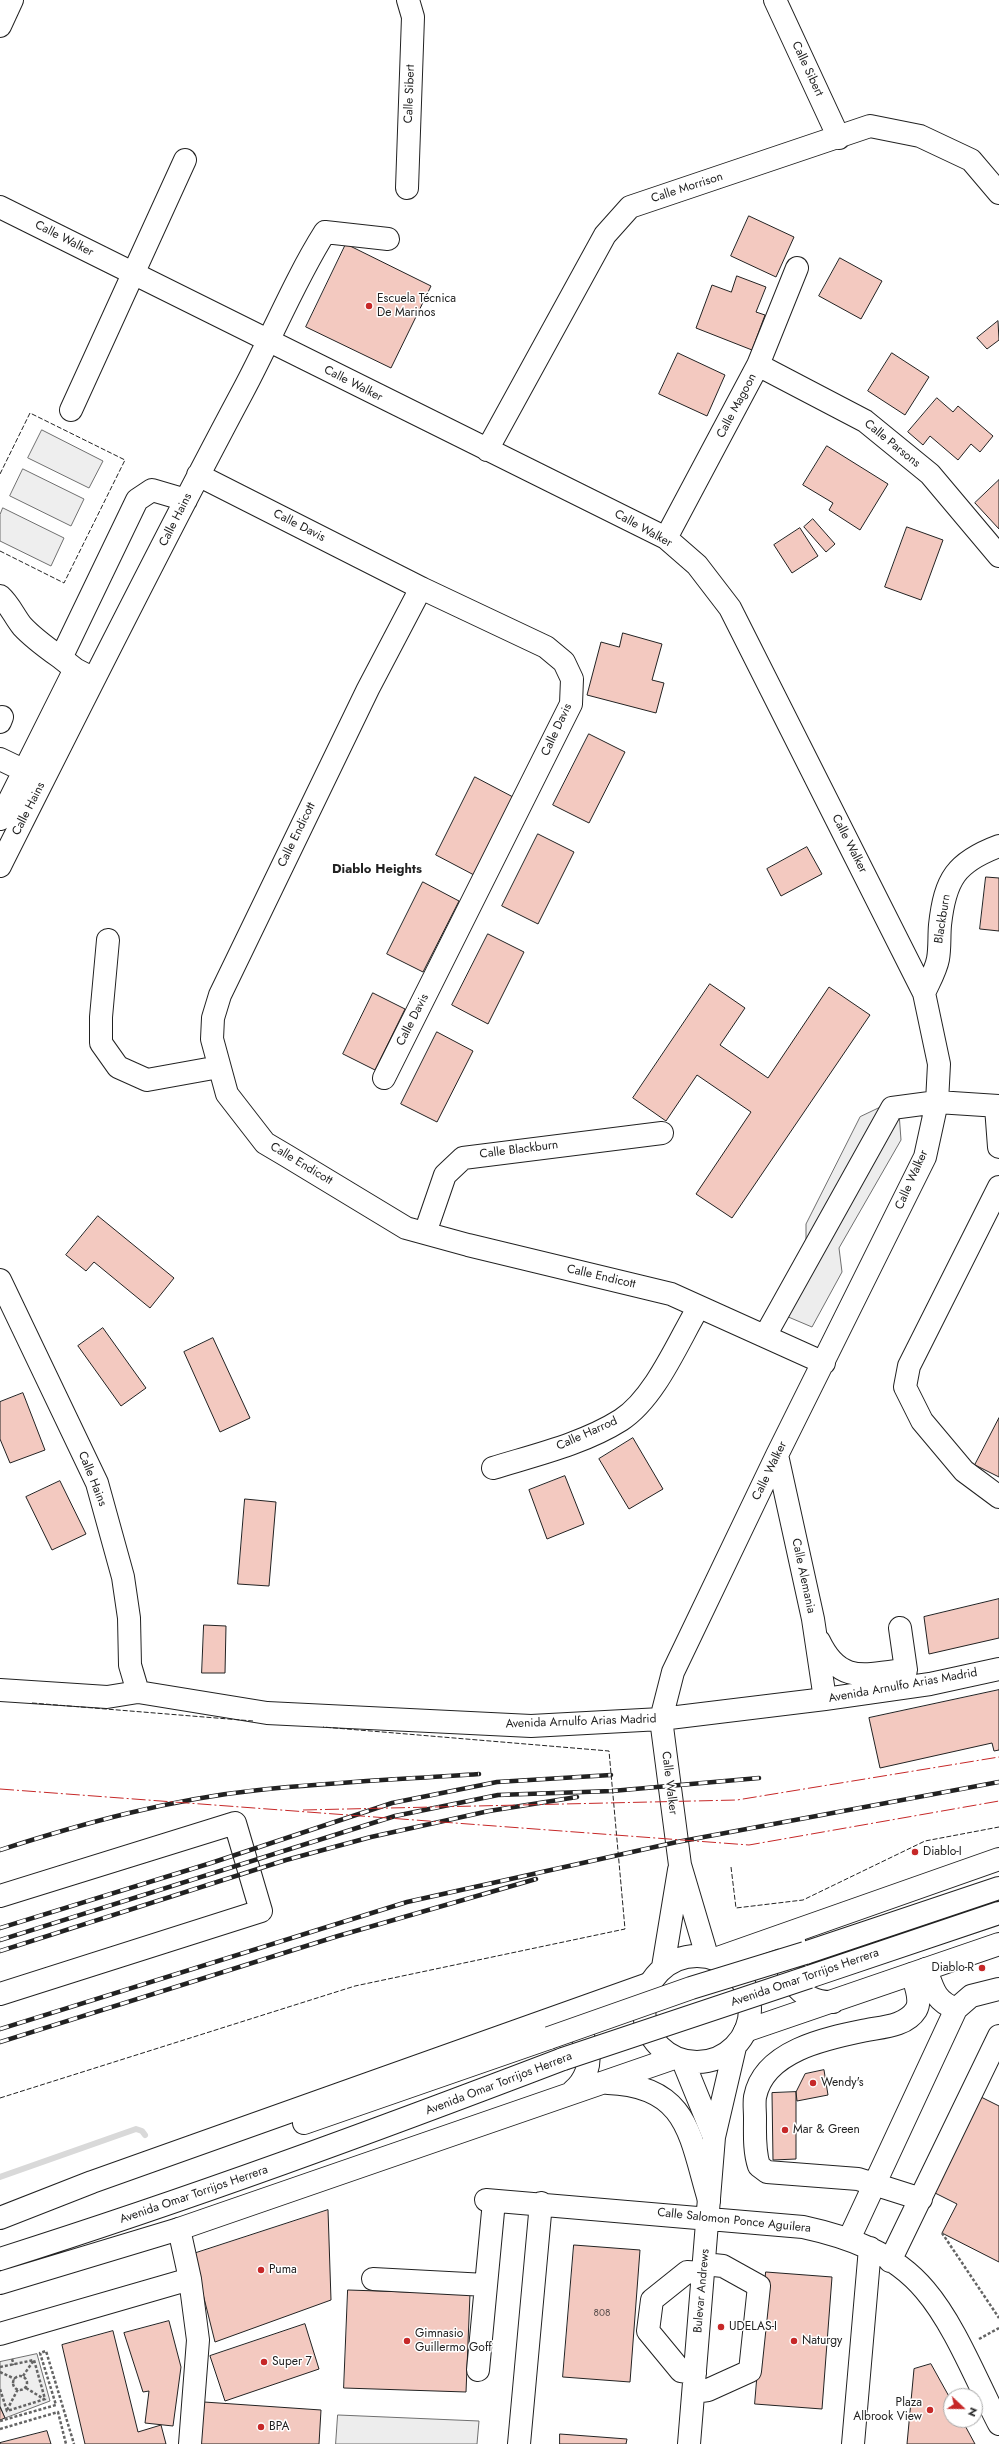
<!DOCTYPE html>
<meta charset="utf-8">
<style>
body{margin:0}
#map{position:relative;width:999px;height:2444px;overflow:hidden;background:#fff;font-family:Jost,sans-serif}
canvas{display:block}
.north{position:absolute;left:943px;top:2388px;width:40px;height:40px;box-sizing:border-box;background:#fff;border:1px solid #a7a7a7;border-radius:50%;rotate:112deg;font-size:11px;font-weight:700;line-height:16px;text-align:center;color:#222}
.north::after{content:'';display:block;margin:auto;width:14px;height:18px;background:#c62828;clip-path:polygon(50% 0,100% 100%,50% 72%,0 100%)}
</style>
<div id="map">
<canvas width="999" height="2444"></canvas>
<div class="north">N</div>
</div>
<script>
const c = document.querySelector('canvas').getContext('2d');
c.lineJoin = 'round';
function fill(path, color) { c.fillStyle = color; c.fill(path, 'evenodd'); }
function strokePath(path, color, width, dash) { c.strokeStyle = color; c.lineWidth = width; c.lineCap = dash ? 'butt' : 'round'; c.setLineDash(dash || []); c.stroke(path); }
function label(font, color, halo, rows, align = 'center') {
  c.font = font + ' Jost,sans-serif'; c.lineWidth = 3; c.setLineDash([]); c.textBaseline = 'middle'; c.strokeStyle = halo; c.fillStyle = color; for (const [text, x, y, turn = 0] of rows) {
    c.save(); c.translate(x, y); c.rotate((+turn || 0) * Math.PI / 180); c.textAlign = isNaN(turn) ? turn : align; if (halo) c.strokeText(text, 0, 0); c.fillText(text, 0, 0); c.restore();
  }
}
const green = new Path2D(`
 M42 430 103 461 89 488 28 458Z
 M23 469 84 499 71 526 10 496Z
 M3 508 64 538 51 566 0 541V515Z
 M37 2354 50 2401 5 2418 0 2406V2362Z`);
const parking = new Path2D(`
 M898 1099 901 1140 839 1248 842 1272 812 1327 786 1316 806 1257V1224L860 1117Z
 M338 2415 479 2421 477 2444H336Z`);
const stream = new Path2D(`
 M0 2177 136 2129 142 2131 145 2135`);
const building = new Path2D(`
 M749 216 794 237 776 277 731 256Z
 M346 244 431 286 391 368 306 327Z
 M840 258 882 281 861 319 819 296Z
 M737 276 766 287 756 312 765 315 752 350 696 328 712 285 731 292Z
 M998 321 999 340 987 349 977 338Z
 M678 353 725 375 707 416 659 394Z
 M892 353 929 377 905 415 868 391Z
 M937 398 953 412 958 406 993 436 980 452 971 444 958 460 930 436 923 445 908 432Z
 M827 446 888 484 860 530 829 510 833 503 803 485Z
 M999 480V529L975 503Z
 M813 519 835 544 826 552 804 527Z
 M907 527 943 540 921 600 885 587Z
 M800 528 818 556 792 573 774 545Z
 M623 633 662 644 652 680 664 683 656 713 587 695 601 642 619 647Z
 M589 734 625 752 589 823 553 805Z
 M475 777 513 797 474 875 436 855Z
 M538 834 574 852 538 924 502 906Z
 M807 847 822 874 781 896 767 869Z
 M986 877 999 878V931L980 929Z
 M423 882 459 901 423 972 387 954Z
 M488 934 524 952 488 1024 452 1005Z
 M710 984 745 1008 720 1045 768 1078 829 987 870 1015 732 1218 696 1194 751 1112 697 1075 666 1121 633 1098Z
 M373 993 405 1009 375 1070 343 1054Z
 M437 1032 473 1051 437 1122 401 1104Z
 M98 1216 174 1278 150 1308 94 1262 86 1271 66 1255Z
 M103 1328 146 1388 121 1406 78 1346Z
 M213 1338 250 1418 220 1432 184 1352Z
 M23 1393 45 1450 10 1463 0 1439V1402Z
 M999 1418V1477L975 1465Z
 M633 1438 663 1489 629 1509 599 1459Z
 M565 1476 584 1524 547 1539 529 1490Z
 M60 1481 86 1534 52 1550 26 1497Z
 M245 1499 276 1502 269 1586 238 1584Z
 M999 1599V1638L929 1654 924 1617Z
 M204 1625 226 1626 225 1673H202Z
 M999 1690V1750L994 1751 992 1743 880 1768 869 1718Z
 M824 2070 828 2095 797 2101 796 2092 805 2074Z
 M796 2092V2159L773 2160 772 2093Z
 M979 2096 999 2106V2262L942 2233 957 2204 931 2191Z
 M328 2210 331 2300 215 2342 193 2254Z
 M574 2245 640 2250 630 2382 563 2377Z
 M766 2272 832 2277 822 2409 755 2404Z
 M348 2290 470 2294 466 2392 344 2388Z
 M169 2321 181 2367 173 2426 145 2423 149 2391 143 2392 124 2333Z
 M305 2324 319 2369 225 2401 210 2356Z
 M113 2331 138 2432 161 2425 166 2444H85L62 2345Z
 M931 2364 951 2400V2420H962L975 2444H907L914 2369Z
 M204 2402 321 2410 319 2444H200Z
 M0 2407 5 2418 0 2420Z
 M47 2431 51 2444H0V2443Z
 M560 2434 627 2439 626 2444H560Z`);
const path = new Path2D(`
 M942 2233 999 2318
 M979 2339 999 2328
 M12 2359 14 2365
 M0 2367 34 2360 45 2399 7 2411 0 2389
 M0 2372 15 2379
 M23 2376 34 2360
 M13 2383a7 7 0 1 1 14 0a7 7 0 1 1-14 0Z
 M26 2388 44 2399
 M7 2410 18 2389
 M0 2421 56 2405 40 2353 46 2351 74 2444
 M0 2429 58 2412 66 2444`);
const minor = new Path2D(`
 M775 0 839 138
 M0 26 12 0
 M407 188 413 17 408 0
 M0 207 666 538 697 565 730 608 924 993 939 1064 937 1102 925 1157 777 1455 673 1672 661 1719 680 1865 707 1956
 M758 365 865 421 930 474 999 556
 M71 410 185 160
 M487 450 605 235 630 207 870 126 920 136 971 160 999 193
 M198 475 421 588 546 647 564 662 572 679 571 704 384 1078
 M666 538 758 365 797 268
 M421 588 368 689 220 995 213 1018 212 1039 227 1094 265 1143 287 1156 406 1228 468 1245 671 1294 824 1363
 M0 596C10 605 14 616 22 626 34 639 47 648 61 658
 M94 679 75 669 61 658 137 500 152 490 186 500
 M0 722 2 717
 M0 759 25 771
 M0 819 75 669
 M0 866C80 707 159 548 243 391 271 339 294 281 325 232L388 239
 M108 940 101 1017V1043L118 1067 147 1080 219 1067
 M924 993C929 982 936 970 938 959 940 948 939 936 940 925 945 879 956 862 999 846
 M996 1107 999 1147
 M999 1187 909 1366 905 1387 922 1421 964 1471 999 1497
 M425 1233 445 1175 463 1158 662 1133
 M0 1280 97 1483 123 1577 129 1618 130 1665 138 1692
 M765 1336 892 1108 937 1102 999 1106
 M777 1455 813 1619 825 1699
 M493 1468C535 1455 583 1444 621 1420 655 1398 678 1342 698 1308
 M819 1641C840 1685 865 1674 906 1670L900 1628
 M0 1690 107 1697 138 1692 267 1713 531 1726 661 1719 825 1699 930 1684 999 1669
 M0 1896 235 1823 261 1911 0 1994
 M644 2009a53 53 0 1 1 106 0a53 53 0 1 1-106 0Z
 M663 1967 679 1870
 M926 1969C933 1989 935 2001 956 2009
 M912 1974C915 1984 922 2000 916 2010 906 2026 883 2027 867 2030 828 2038 764 2050 755 2097 754 2103 755 2111 755 2118 755 2134 754 2151 759 2166L767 2172 858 2179 921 2199
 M683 2061 714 2137
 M486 2200 803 2227C849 2237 894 2253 925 2290 955 2325 977 2382 999 2424
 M179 2229 190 2279 198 2340 190 2444
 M849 2239 956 2009 971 1996 999 1989
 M890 2261 999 2036
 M373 2279 486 2285
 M0 2334 190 2279
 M478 2370 494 2201
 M695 2373 681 2371 648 2331 652 2300 687 2272 703 2273
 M694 2392 708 2390 750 2371 759 2286 723 2266 704 2264
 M519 2444 541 2203
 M689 2444 714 2137 735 2047
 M853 2444 870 2248`);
const major = new Path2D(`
 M794 1941C775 1971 800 2004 833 2002
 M805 1953 999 1888
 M715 1959 999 1859
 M809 1977 999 1913
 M558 2021C593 2029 598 2070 573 2091
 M745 2031 999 1944
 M608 2083C689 2086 690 2137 709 2200
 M304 2123 549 2038
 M0 2218 92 2182 651 1983
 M0 2259C190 2199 377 2130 563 2059
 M0 2283 179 2229 674 2058`);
const rail = new Path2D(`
 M0 1850C84 1823 171 1799 259 1790 332 1782 406 1779 479 1774
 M0 1928 211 1863 392 1803 497 1782 611 1775
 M0 1940 395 1816 498 1795 612 1791 759 1778
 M0 1951 286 1860 371 1837 489 1811 577 1797
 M0 2029 407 1902 677 1842 999 1782
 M0 2042 338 1936 536 1879`);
const majorBridge = new Path2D(`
 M549 2038 691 1988 805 1953
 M563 2059 809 1977`);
const fence = new Path2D(`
 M0 474 30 413 125 460 64 583 0 551
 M32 1703 253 1721
 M731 1867 736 1908 803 1900 925 1841 999 1827
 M0 2098 355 1986 625 1929 609 1751 323 1727`);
const power = new Path2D(`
 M0 1789 749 1845 999 1801
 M303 1810 737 1800 999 1757`);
const markers = [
 [369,306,4,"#c62828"],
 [915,1852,4,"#c62828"],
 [982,1968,4,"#c62828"],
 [813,2083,4,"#c62828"],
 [785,2130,4,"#c62828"],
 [261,2270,4,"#c62828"],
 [721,2327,4,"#c62828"],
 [407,2341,4,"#c62828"],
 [794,2341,4,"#c62828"],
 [264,2362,4,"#c62828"],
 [930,2410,4,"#c62828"],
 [261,2427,4,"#c62828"]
];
const numberNames = [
 ["808",602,2314]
];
const streetNames = [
 ["Calle Sibert",807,69,65],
 ["Calle Sibert",410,94,-88],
 ["Calle Morrison",687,188,-18],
 ["Calle Walker",64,239,27],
 ["Calle Walker",353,384,27],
 ["Calle Magoon",737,406,-62],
 ["Calle Parsons",892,444,39],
 ["Calle Hains",176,520,-63],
 ["Calle Davis",299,526,27],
 ["Calle Walker",643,529,29],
 ["Calle Davis",557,730,-65],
 ["Calle Hains",29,809,-63],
 ["Calle Endicott",297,835,-64],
 ["Calle Walker",849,844,63],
 ["Blackburn",943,919,-81],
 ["Calle Davis",413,1020,-63],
 ["Calle Blackburn",519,1150,-7],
 ["Calle Endicott",301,1164,31],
 ["Calle Walker",912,1180,-66],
 ["Calle Endicott",601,1277,13],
 ["Calle Harrod",587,1434,-24],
 ["Calle Walker",770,1471,-64],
 ["Calle Hains",92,1479,68],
 ["Calle Alemania",803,1576,78],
 ["Avenida Arnulfo Arias Madrid",903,1686,-10],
 ["Avenida Arnulfo Arias Madrid",581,1722,-2],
 ["Calle Walker",669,1783,83],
 ["Avenida Omar Torrijos Herrera",805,1978,-19],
 ["Avenida Omar Torrijos Herrera",499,2084,-21],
 ["Avenida Omar Torrijos Herrera",194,2195,-19],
 ["Calle Salomon Ponce Aguilera",734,2221,6],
 ["Bulevar Andrews",702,2291,-85]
];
const poiNames = [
 ["Escuela Técnica",377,299],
 ["De Marinos",377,313],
 ["Diablo-I",923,1852],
 ["Diablo-R",974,1968,"right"],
 ["Wendy's",821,2083],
 ["Mar & Green",793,2130],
 ["Puma",269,2270],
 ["UDELAS-I",729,2327],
 ["Gimnasio",415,2334],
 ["Guillermo Goff",415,2348],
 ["Naturgy",802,2341],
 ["Super 7",272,2362],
 ["Plaza",922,2403,"right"],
 ["Albrook View",922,2417,"right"],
 ["BPA",269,2427]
];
const neighbourhoodNames = [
 ["Diablo Heights",377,870]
];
fill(green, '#eee');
strokePath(green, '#6f6f6f', 1);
fill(parking, '#ededed');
strokePath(parking, '#6f6f6f', 1);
strokePath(stream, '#d9d9d9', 6);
fill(building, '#f3c9c0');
strokePath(building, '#222', 1);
strokePath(minor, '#222', 24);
strokePath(major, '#222', 24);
strokePath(path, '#646464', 2.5, [3, 2]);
strokePath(minor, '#fff', 22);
strokePath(major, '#fff', 22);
strokePath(rail, '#222', 4.5);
strokePath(rail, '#fff', 3, [9]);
strokePath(majorBridge, '#222', 24, []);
strokePath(majorBridge, '#fff', 22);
strokePath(fence, '#222', 1, [5, 2]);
strokePath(power, '#c62828', 1, [14, 3, 2, 3]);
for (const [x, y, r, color] of markers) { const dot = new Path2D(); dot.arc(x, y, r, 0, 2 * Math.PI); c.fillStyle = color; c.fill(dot); strokePath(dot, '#fff', 1.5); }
label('10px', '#564c4a', null, numberNames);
label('12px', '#222', '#fff', streetNames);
label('12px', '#222', '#fff', poiNames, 'left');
label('bold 13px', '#222', '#fff', neighbourhoodNames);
</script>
